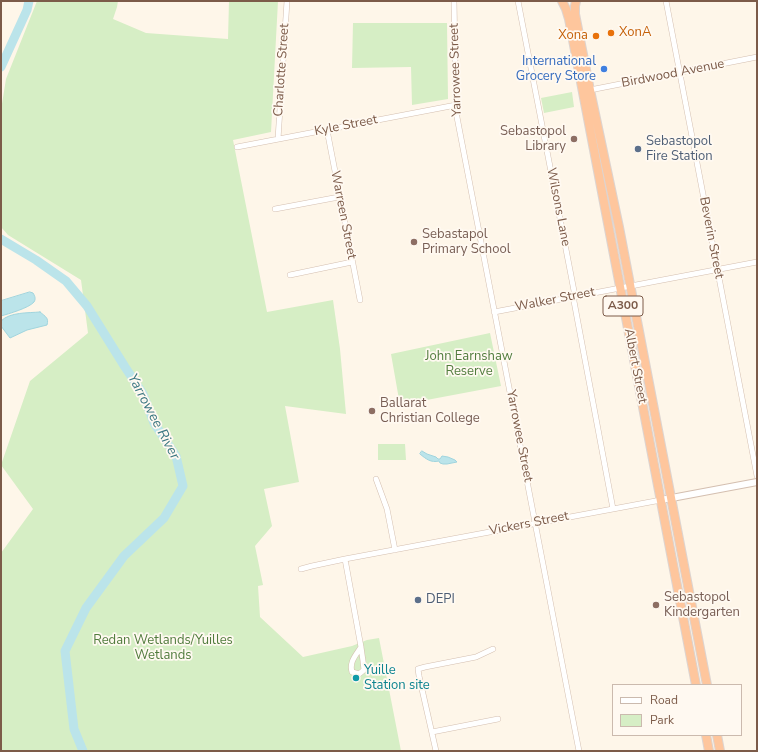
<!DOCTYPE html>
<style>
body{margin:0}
#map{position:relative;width:758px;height:752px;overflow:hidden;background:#fef6e9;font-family:"Nunito Sans",sans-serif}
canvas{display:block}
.frame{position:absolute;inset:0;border:2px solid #7c5b49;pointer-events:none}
.legend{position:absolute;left:612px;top:684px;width:130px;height:52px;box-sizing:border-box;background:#fff9f1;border:1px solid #cbbaae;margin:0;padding:5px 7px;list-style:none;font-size:12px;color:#7c5b49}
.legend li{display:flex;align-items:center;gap:8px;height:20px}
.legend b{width:20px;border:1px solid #cbbaae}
</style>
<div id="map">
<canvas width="758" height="752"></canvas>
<div class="frame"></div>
<ul class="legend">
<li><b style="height:5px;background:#fff"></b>Road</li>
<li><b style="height:11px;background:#d6eec5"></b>Park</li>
</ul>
</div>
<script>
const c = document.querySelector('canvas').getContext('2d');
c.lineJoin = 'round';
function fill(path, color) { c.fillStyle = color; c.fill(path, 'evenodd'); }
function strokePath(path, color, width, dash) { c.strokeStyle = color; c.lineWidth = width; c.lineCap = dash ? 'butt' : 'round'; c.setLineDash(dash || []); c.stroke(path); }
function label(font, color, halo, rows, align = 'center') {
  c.font = font + ' "Nunito Sans",sans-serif'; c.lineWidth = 3.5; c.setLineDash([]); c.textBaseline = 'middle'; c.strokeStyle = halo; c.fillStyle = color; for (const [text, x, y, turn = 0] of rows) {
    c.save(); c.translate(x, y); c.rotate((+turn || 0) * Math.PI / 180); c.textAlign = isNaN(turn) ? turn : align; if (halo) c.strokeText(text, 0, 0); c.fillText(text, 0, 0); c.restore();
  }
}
const green = new Path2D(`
 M37 1H118L117 7 113 19 146 33 228 39 229 1H278L271 132 233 140 267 312 333 300 340 349 346 414 285 406 299 482 264 489 272 526 255 546 263 585 258 586 260 617 303 657 352 646 367 640 379 638 401 751H1V553L33 509 1 465 30 381 88 333 81 280 8 235 1 227V110L6 79Z
 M353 23H447L448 99 412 105 411 67 352 68Z
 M572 92 574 107 544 113 541 98Z
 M490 333 501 386 400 405 391 354Z
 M378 444H405L406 460H378Z`);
const water = new Path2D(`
 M30 292 33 293C35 296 36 299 34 302 29 308 8 314 1 316V301Z
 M40 312C46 317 49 318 47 325L27 330 10 338 1 326V321C10 312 28 313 40 312Z
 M422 451 427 454 436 457 438 459H440L442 456 448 457 455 460 457 462 447 464H443L440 463 439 461C431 463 426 459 420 454Z`);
const river = new Path2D(`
 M1 67 27 10 29 1
 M1 239 36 260 66 281 87 306 125 367 143 394 154 423 176 456 183 486 164 518 124 556 86 608 65 651 74 729 83 751`);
const minor = new Path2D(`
 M454 1 456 112 579 751
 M518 1 575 296
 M666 1 757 476
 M590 90 757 57
 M327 130 360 300
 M278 139 287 1
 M237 147 456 105
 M275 209 339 197
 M290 275 352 262
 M573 296 613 509
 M494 312 757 262
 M376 479 387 509 395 550
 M345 559 361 647 363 661 364 670 359 674 352 672C349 662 356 655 361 647
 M301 569 312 566 345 559 661 500
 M432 732 498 719
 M436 751 419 676 418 669 425 667 476 657 493 649`);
const tertiary = new Path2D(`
 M661 500 757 482`);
const trunk = new Path2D(`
 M562 1 566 9 569 19 696 685
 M576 1 575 6V14L590 90 619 227 707 685
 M706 735 709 751
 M717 735 720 751`);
const markers = [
 [611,33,4,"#e8710a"],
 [596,36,4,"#e8710a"],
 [604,69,4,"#3f7fe0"],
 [574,139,4,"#8d6e63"],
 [638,149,4,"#5c6f8a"],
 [414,242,4,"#8d6e63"],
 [372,411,4,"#8d6e63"],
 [418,600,4,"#5c6f8a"],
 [656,605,4,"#8d6e63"],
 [356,678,4,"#0f9aa8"]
];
const shields = [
 [623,306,40]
];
const shieldNames = [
 ["A300",623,306]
];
const foodNames = [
 ["XonA",619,33],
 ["Xona",588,36,"right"]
];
const shopNames = [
 ["International",596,62],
 ["Grocery Store",596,77]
];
const streetNames = [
 ["Charlotte Street",282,70,-86],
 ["Yarrowee Street",456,70,-92],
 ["Birdwood Avenue",673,74,-11],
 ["Kyle Street",346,126,-11],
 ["Wilsons Lane",558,207,79],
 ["Warreen Street",343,215,79],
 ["Beverin Street",711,238,79],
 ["Walker Street",555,300,-11],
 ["Albert Street",635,366,79],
 ["Yarrowee Street",519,436,79],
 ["Vickers Street",529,524,-11]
];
const educationNames = [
 ["Sebastopol",566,132,"right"],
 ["Library",566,147,"right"],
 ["Sebastapol",422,235],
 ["Primary School",422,250],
 ["Ballarat",380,404],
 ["Christian College",380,419],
 ["Sebastopol",664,598],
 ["Kindergarten",664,613]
];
const serviceNames = [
 ["Sebastopol",646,142],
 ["Fire Station",646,157],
 ["DEPI",426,600]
];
const parkNames = [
 ["John Earnshaw",469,357],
 ["Reserve",469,372],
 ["Redan Wetlands/Yuilles",163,641],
 ["Wetlands",163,656]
];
const cultureNames = [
 ["Yuille",364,671],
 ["Station site",364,686]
];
const waterNames = [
 ["Yarrowee River",153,417,62]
];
fill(green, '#d6eec5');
fill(water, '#bbe4ea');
strokePath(water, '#a0d4dd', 1);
strokePath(river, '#bbe4ea', 9);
strokePath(minor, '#d4bfb0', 6);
strokePath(tertiary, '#d4bfb0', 8);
strokePath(trunk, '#ddd4d0', 10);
strokePath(minor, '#fff', 5);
strokePath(tertiary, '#fff', 6);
strokePath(trunk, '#fec69d', 8);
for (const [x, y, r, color] of markers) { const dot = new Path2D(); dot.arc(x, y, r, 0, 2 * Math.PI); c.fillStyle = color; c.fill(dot); strokePath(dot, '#fff9f1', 1.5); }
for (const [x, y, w] of shields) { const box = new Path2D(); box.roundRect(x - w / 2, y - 10, w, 20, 3); c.fillStyle = '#fff9f1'; c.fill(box); strokePath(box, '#7c5b49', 1); }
label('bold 12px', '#7c5b49', null, shieldNames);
label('13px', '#c56008', '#fff9f1', foodNames, 'left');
label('13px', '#366cbe', '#fff9f1', shopNames, 'right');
label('13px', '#7c5b49', '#fff9f1', streetNames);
label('13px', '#785e54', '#fff9f1', educationNames, 'left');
label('13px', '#4e5e75', '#fff9f1', serviceNames, 'left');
label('13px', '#517c3d', '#fff9f1', parkNames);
label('13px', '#0d838f', '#fff9f1', cultureNames, 'left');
label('italic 14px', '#3b7782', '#fff9f1', waterNames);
</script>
